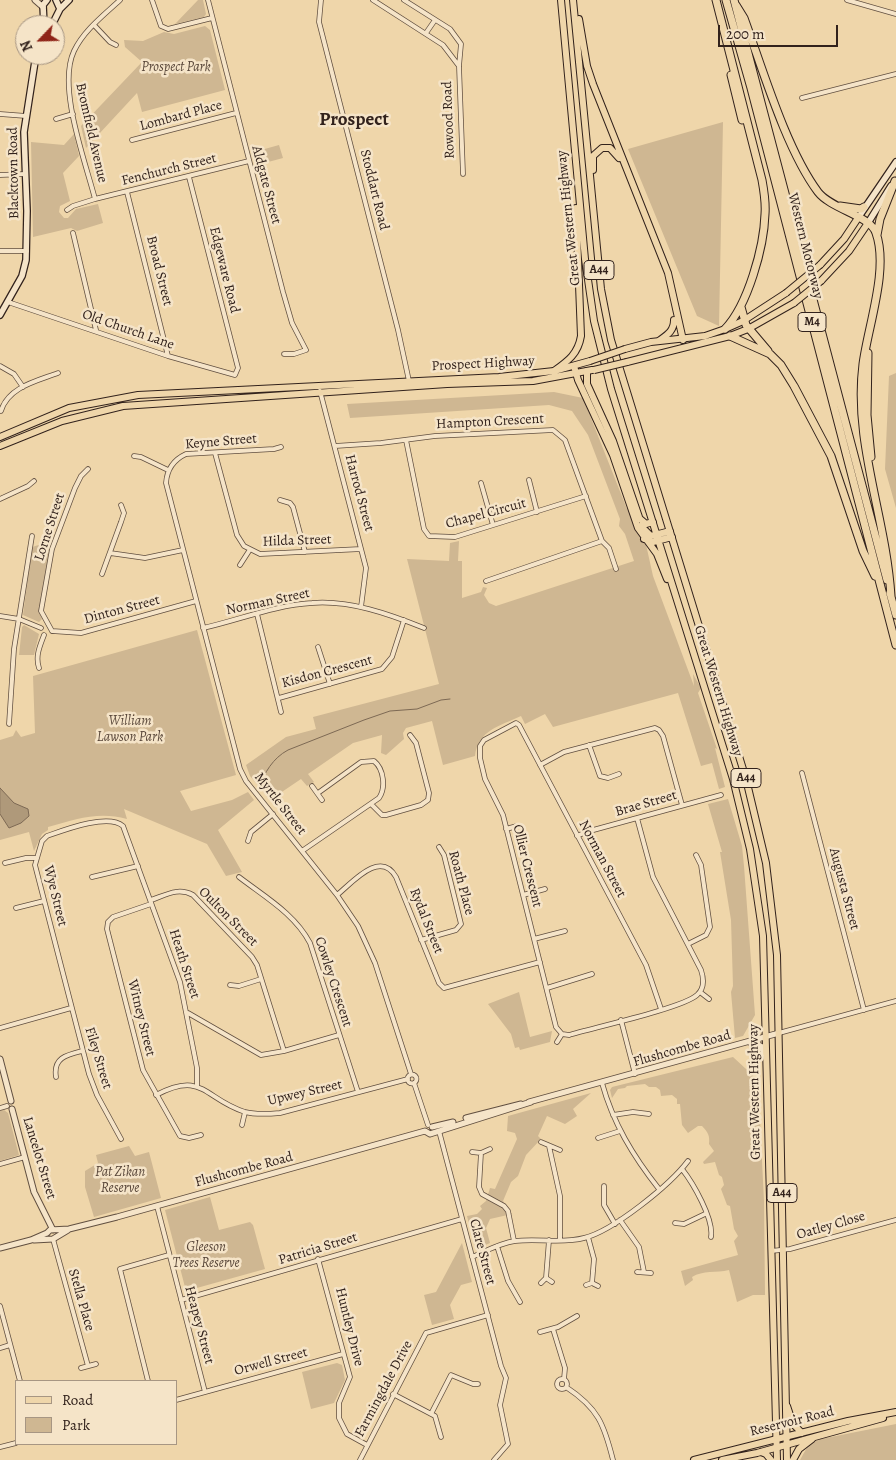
<!DOCTYPE html>
<style>
body{margin:0}
#map{position:relative;width:896px;height:1460px;overflow:hidden;background:#efd6aa;font-family:Alegreya,serif}
canvas{display:block}
.legend{position:absolute;left:15px;top:1380px;width:162px;height:65px;box-sizing:border-box;background:#f5e4c8;border:1px solid #a79683;margin:0;padding:6px 9px;list-style:none;font-size:15px;color:#32221c}
.legend li{display:flex;align-items:center;gap:10px;height:25px}
.legend b{width:25px;border:1px solid #a79683}
.north{position:absolute;left:15px;top:15px;width:50px;height:50px;box-sizing:border-box;background:#f5e4c8;border:1px solid #a79683;border-radius:50%;rotate:246deg;font-size:14px;font-weight:700;line-height:20px;text-align:center;color:#32221c}
.north::after{content:'';display:block;margin:auto;width:18px;height:22px;background:#8f2418;clip-path:polygon(50% 0,100% 100%,50% 72%,0 100%)}
.scale{position:absolute;left:718px;top:25px;width:120px;height:22px;box-sizing:border-box;border:2px solid #32221c;border-top:0;padding-left:6px;font-size:15px;line-height:18px;white-space:nowrap;color:#32221c;-webkit-text-stroke:4px #f5e4c8;paint-order:stroke}
</style>
<div id="map">
<canvas width="896" height="1460"></canvas>
<ul class="legend">
<li><b style="height:6px;background:#efd6aa"></b>Road</li>
<li><b style="height:14px;background:#cfb792"></b>Park</li>
</ul>
<div class="north">N</div>
<div class="scale">200 m</div>
</div>
<script>
const c = document.querySelector('canvas').getContext('2d');
c.lineJoin = 'round';
function fill(path, color) { c.fillStyle = color; c.fill(path, 'evenodd'); }
function strokePath(path, color, width, dash) { c.strokeStyle = color; c.lineWidth = width; c.lineCap = dash ? 'butt' : 'round'; c.setLineDash(dash || []); c.stroke(path); }
function label(font, color, halo, rows, align = 'center') {
  c.font = font + ' Alegreya,serif'; c.lineWidth = 5; c.setLineDash([]); c.textBaseline = 'middle'; c.strokeStyle = halo; c.fillStyle = color; for (const [text, x, y, turn = 0] of rows) {
    c.save(); c.translate(x, y); c.rotate((+turn || 0) * Math.PI / 180); c.textAlign = isNaN(turn) ? turn : align; if (halo) c.strokeText(text, 0, 0); c.fillText(text, 0, 0); c.restore();
  }
}
const green = new Path2D(`
 M198 0H203L206 14 204 17 175 24Z
 M205 26 210 30 225 90 142 112 137 93 86 148 81 126 142 62 125 47 124 40 143 41 164 32 174 34Z
 M723 122 719 326 697 316 628 149Z
 M74 134 79 156 63 173 70 201 60 206 59 212 64 218H68L76 209 98 204 103 223 77 231 71 228 33 237 31 142 64 145Z
 M279 145 283 158 257 165 254 152Z
 M896 373V508L885 469 889 376Z
 M554 392 583 398 627 509 638 512 634 527 636 532 645 540 653 576 694 686 693 674 701 688 698 693 717 749 715 748 725 787 719 789 712 763 701 766 678 693 553 727 545 714 525 724 521 716C500 726 478 730 475 756L443 765 432 721 406 728 403 733 404 739 386 755 381 753 382 735 353 743 308 774 314 782 307 786 301 779 270 800 250 776 246 765 286 737 316 729 313 717 439 684 407 559 449 561 450 543 459 541 458 561H462V598L481 592 483 587 487 588 484 595 489 603 496 606 634 561 625 534 619 526 620 519 588 435 572 411 549 405 350 418 347 404Z
 M52 541 39 611 42 619 39 622 23 615 32 547Z
 M24 625 39 634 34 655H19L22 627Z
 M197 630 236 775 180 791 191 811 232 800 248 792 254 800 218 830 242 872 226 876 207 844 124 809 127 819C99 811 76 819 48 827V830L42 834 34 851 29 832 0 840V740L13 736 16 730 21 737 35 733 33 676Z
 M728 799 742 846 744 866 755 1015 743 1036 735 1038 731 992 733 986 731 920 720 852H722L708 804Z
 M519 992 530 1037 552 1031 550 1042 520 1050 519 1047 515 1048 511 1034 488 1004Z
 M733 1057 758 1080 764 1201 765 1295H753L737 1302 729 1270C716 1273 703 1270 692 1277L693 1280 685 1286 681 1271 738 1255 734 1241 738 1236 734 1229 730 1206 727 1205 721 1189 724 1185 722 1177 719 1175 715 1162 704 1164 703 1162 714 1151 709 1144C710 1136 708 1132 702 1126H698L688 1133 682 1125 680 1104H677V1099L672 1095 661 1096 660 1090 656 1087H649L645 1084 627 1086 625 1088 618 1089 612 1098 610 1090 612 1087Z
 M591 1093 573 1109 577 1116 565 1124 547 1116 538 1136 541 1139 526 1155 518 1176 511 1182 503 1201 512 1214 490 1219 486 1228 490 1243 478 1248 475 1247 467 1216 477 1214 482 1209 480 1206 486 1201 490 1188 495 1189 517 1139 515 1133 507 1131 508 1116Z
 M4 1110 8 1113 19 1155 0 1161V1111Z
 M129 1146 135 1156 149 1152 161 1198 94 1217 85 1187V1171L98 1163 96 1155Z
 M210 1197 219 1230 250 1222 253 1225 265 1269 186 1291 165 1210Z
 M462 1243 472 1282 461 1285 450 1305 454 1319 432 1325 424 1295 436 1292Z
 M337 1363 342 1365 345 1380 334 1403 311 1409 302 1372Z
 M896 1424V1460H800L809 1444 821 1439Z`);
const water = new Path2D(`
 M0 788 14 803 28 809 29 816 21 823 9 828 0 814Z`);
const stream = new Path2D(`
 M259 788C264 773 273 758 288 750L364 720 390 711 417 709 441 700 450 699`);
const minor = new Path2D(`
 M152 0 161 26 168 29 212 18
 M208 0 283 292 292 323 306 350 294 354H284
 M321 0 319 22 398 330 409 381
 M373 0 443 45 459 66
 M404 0 450 29 461 44 459 66 463 174
 M847 0 896 14
 M94 25 110 42 116 45
 M426 33 435 20
 M802 98 896 74
 M0 114 26 116
 M56 119 73 114
 M132 140 236 113
 M0 175 26 174
 M127 192 168 356
 M95 199C85 160 57 87 74 51 84 30 104 15 120 0
 M67 210 73 206 95 199 249 161
 M73 233 96 330
 M0 251H27
 M8 302 168 356 235 375 238 368 189 177
 M0 366 14 374 23 387
 M320 391 366 568 361 607
 M1 411C8 387 37 381 58 373
 M406 440 424 529 429 536 455 537 586 496
 M335 446 381 443 435 436 553 430 565 440 602 541 609 548 616 569
 M281 447 274 449 186 454C173 460 167 469 166 483L240 769 246 781 337 895 358 926 375 963 411 1074
 M215 453 237 535 244 546 260 554 361 549
 M134 456 141 457 168 470
 M529 480 537 512
 M481 483 493 525
 M0 499 28 486 34 481
 M280 500 290 503 293 507 305 552
 M110 553 145 558 183 550
 M240 565 249 551
 M102 574 121 522 124 513 121 505
 M486 581 602 541
 M257 614 281 712
 M0 616 19 619 41 628
 M203 628C239 620 275 605 312 603 350 600 389 614 424 628
 M52 631 41 611 52 549 75 488 81 476 88 469
 M52 631 81 633 196 601
 M318 647 330 684
 M39 668C35 656 40 646 44 635
 M279 698 382 669 392 657 404 620
 M9 724 14 649 32 536
 M589 745 600 776 608 778 619 774
 M540 765 564 752 655 728 659 730 663 736 682 805
 M802 773 864 1010
 M312 786 322 800
 M371 804 382 815H386L421 805 428 800 429 793 416 743 410 735
 M637 818 653 877 701 970C704 979 704 989 697 995 683 1008 592 1028 569 1035L562 1034 556 1027 503 815 485 779 480 758V746L484 740 516 723 519 725 646 965 661 1009
 M506 829 517 826
 M577 836 586 832 721 795
 M248 841 251 832 273 814
 M302 851 379 798C386 788 384 769 374 761L361 762 318 793
 M5 863 26 858H36
 M92 877 138 866
 M239 877C265 897 295 914 310 943L358 1092
 M337 895C352 883 380 849 396 877L439 983 444 988 540 962
 M523 895 545 889
 M151 900C166 895 178 887 193 895L252 957 257 965 284 1051
 M151 904 113 917 108 922 107 929 143 1070 180 1136 189 1138 201 1135
 M16 908 44 901
 M534 939 565 931
 M421 940 456 930 461 924 444 855 439 847
 M688 944 706 935 710 927 701 865 696 855
 M230 985 239 986 261 979
 M547 988 592 974
 M700 992 709 999
 M188 1013 261 1055 284 1051 339 1035
 M621 1020 635 1074
 M0 1028 71 1008
 M779 1033 896 1001
 M557 1042 562 1034
 M407.5 1079a4.5 4.5 0 1 1 9 0a4.5 4.5 0 1 1-9 0Z
 M56 1077C53 1058 66 1055 82 1051
 M414 1083 428 1125
 M602 1083C613 1123 633 1156 659 1189
 M156 1095C203 1070 204 1099 245 1112 256 1115 269 1114 280 1113L408 1079
 M0 1108 7 1106
 M613 1115 633 1112 649 1114
 M242 1125 245 1112
 M439 1131 501 1366 506 1378 500 1405 508 1444 494 1460
 M598 1138 620 1131
 M121 1139 97 1095 89 1074 35 865 42 841 47 836C64 830 108 813 123 826L180 982 197 1068V1086
 M541 1142 560 1150
 M549 1146 560 1196V1240
 M472 1152 481 1153 490 1149
 M481 1153 479 1187 482 1194 504 1206 508 1211 514 1241
 M0 1164 25 1157
 M682 1169C693 1183 714 1219 711 1237
 M604 1186V1205L615 1224
 M157 1206 205 1392
 M620 1220 639 1247 644 1272
 M675 1223 684 1224 705 1214
 M588 1237 594 1259 592 1283
 M53 1239 88 1366
 M497 1246 508 1281 520 1302
 M771 1251 790 1249 896 1220
 M472 1257C486 1251 500 1243 515 1241 538 1238 562 1244 584 1238 613 1231 670 1185 688 1161
 M318 1259 350 1377 339 1403V1418L347 1434 367 1445
 M637 1272 651 1273
 M546 1278 549 1240
 M541 1283 546 1278 552 1282
 M586 1285 592 1283 598 1286
 M181 1300 462 1219
 M0 1306 20 1381
 M553 1329 565 1368 564 1379
 M540 1332 558 1327 577 1316
 M0 1348 10 1345
 M81 1368 96 1364
 M557 1384a5 5 0 1 1 10 0a5 5 0 1 1-10 0Z
 M148 1381 120 1269 169 1255
 M566 1387C598 1408 604 1424 613 1460
 M393 1394 435 1416 441 1437
 M176 1400 343 1354
 M431 1414 451 1375 473 1384H478
 M0 1447 16 1443
 M360 1460 426 1333 488 1315`);
const tertiary = new Path2D(`
 M35 0 43 7
 M749 1042 761 1046 764 1054
 M0 1059 11 1101
 M529 1102 779 1033
 M12 1109 34 1192 53 1230
 M466 1118 521 1104
 M432 1127 453 1122
 M47 1233 50 1230 69 1229 117 1217 425 1131 430 1134 531 1102
 M34 1240 53 1239 68 1230
 M0 1248 31 1240 47 1233`);
const secondary = new Path2D(`
 M60 9 69 0
 M44 25 43 5 47 0
 M52 25 60 9 56 0
 M858 218 896 162
 M868 223 891 186
 M0 315 22 276 26 260 27 211 24 132 36 55`);
const primary = new Path2D(`
 M820 265 844 239 858 218
 M821 281 849 251 868 223
 M625 349 651 342 705 336 725 329 743 321 786 293
 M627 362 730 336 748 329 794 303
 M0 437 69 408 138 395 499 377 554 371 590 361
 M0 446 62 421 123 406 447 384 533 381 592 370
 M787 1406 793 1424 802 1433
 M761 1452 766 1454 771 1460
 M694 1460 848 1421 896 1412
 M722 1460 757 1453 883 1418
 M793 1460 799 1449 812 1439`);
const trunk = new Path2D(`
 M561 0 585 259 594 321 611 389 733 779 750 849 763 936 777 1460
 M573 0 601 289 611 340 746 779 766 863 777 955 787 1460
 M579 19 587 66 593 84 668 273 683 340
 M593 170V156L602 148H610L619 158
 M660 340C667 335 674 331 674 320
 M574 366 578 380 613 455 638 528 657 554 667 579
 M554 371C568 361 578 354 581 336L576 208
 M587 371V384L613 441 639 517
 M639 518 646 524 653 522
 M641 526 651 536 670 531
 M644 539 653 542 672 537`);
const motorway = new Path2D(`
 M716 0 762 180C764 191 766 202 765 214 764 247 748 305 725 329
 M726 0 751 88 896 645
 M734 0 887 580
 M736 5 744 18C763 70 786 149 818 192 831 209 871 216 876 233 889 269 868 326 863 364 853 442 886 517 891 596
 M731 75 742 120
 M840 206 861 209 864 207
 M877 235 880 219 895 181
 M741 307 746 325 768 351
 M730 336 770 354 781 365 794 386 831 456 863 551 875 576
 M868 353 867 415 871 457
 M890 593 896 615`);
const primaryBridge = new Path2D(`
 M786 293 820 265
 M794 303 821 281
 M590 361 625 349
 M594 370 627 362`);
const shields = [
 [599,270,30],
 [812,322,28],
 [746,778,30],
 [782,1193,30]
];
const shieldNames = [
 ["A44",599,270],
 ["M4",812,322],
 ["A44",746,778],
 ["A44",782,1193]
];
const parkNames = [
 ["Prospect Park",176,68],
 ["William",130,722],
 ["Lawson Park",130,738],
 ["Pat Zikan",120,1173],
 ["Reserve",120,1189],
 ["Gleeson",206,1248],
 ["Trees Reserve",206,1264]
];
const streetNames = [
 ["Lombard Place",181,116,-15],
 ["Rowood Road",449,120,-92],
 ["Bromfield Avenue",91,133,77],
 ["Fenchurch Street",169,170,-14],
 ["Blacktown Road",14,173,-91],
 ["Aldgate Street",266,185,75],
 ["Stoddart Road",374,190,76],
 ["Great Western Highway",569,218,-96],
 ["Western Motorway",805,246,76],
 ["Edgeware Road",224,270,76],
 ["Broad Street",159,271,76],
 ["Old Church Lane",128,330,19],
 ["Prospect Highway",483,364,-3],
 ["Hampton Crescent",490,422,-3],
 ["Keyne Street",221,442,-5],
 ["Harrod Street",359,493,75],
 ["Chapel Circuit",486,514,-15],
 ["Lorne Street",50,527,-72],
 ["Hilda Street",297,541,-2],
 ["Norman Street",268,602,-12],
 ["Dinton Street",122,610,-15],
 ["Kisdon Crescent",327,672,-15],
 ["Great Western Highway",718,691,73],
 ["Myrtle Street",280,804,52],
 ["Brae Street",646,804,-16],
 ["Norman Street",602,859,62],
 ["Ollier Crescent",527,866,76],
 ["Roath Place",461,883,75],
 ["Augusta Street",844,889,75],
 ["Wye Street",55,896,76],
 ["Oulton Street",228,917,45],
 ["Rydal Street",426,921,68],
 ["Heath Street",184,964,72],
 ["Cowley Crescent",333,982,72],
 ["Witney Street",141,1018,76],
 ["Flushcombe Road",682,1049,-16],
 ["Filey Street",98,1058,73],
 ["Great Western Highway",755,1092,-91],
 ["Upwey Street",305,1093,-13],
 ["Lancelot Street",39,1158,73],
 ["Flushcombe Road",244,1170,-15],
 ["Oatley Close",831,1226,-16],
 ["Patricia Street",318,1249,-17],
 ["Clare Street",482,1252,75],
 ["Stella Place",81,1300,74],
 ["Heapey Street",199,1325,75],
 ["Huntley Drive",349,1327,76],
 ["Orwell Street",271,1362,-15],
 ["Farmingdale Drive",384,1389,-62],
 ["Reservoir Road",792,1422,-14]
];
const districtNames = [
 ["Prospect",354,120]
];
fill(green, '#cfb792');
fill(water, '#af997a');
strokePath(water, '#7d6954', 1);
strokePath(stream, '#7d6954', 1);
strokePath(minor, '#614f40', 5.5);
strokePath(tertiary, '#614f40', 7);
strokePath(secondary, '#32221c', 8);
strokePath(primary, '#32221c', 8);
strokePath(trunk, '#32221c', 8);
strokePath(motorway, '#32221c', 9);
strokePath(minor, '#f5e4c8', 4);
strokePath(tertiary, '#f5e4c8', 5);
strokePath(secondary, '#f5e4c8', 5.5);
strokePath(primary, '#efd6aa', 6);
strokePath(trunk, '#efd6aa', 6);
strokePath(motorway, '#efd6aa', 7);
strokePath(primaryBridge, '#32221c', 8, []);
strokePath(primaryBridge, '#efd6aa', 6);
for (const [x, y, w] of shields) { const box = new Path2D(); box.roundRect(x - w / 2, y - 9.5, w, 19, 4); c.fillStyle = '#f5e4c8'; c.fill(box); strokePath(box, '#32221c', 1); }
label('bold 12px', '#32221c', null, shieldNames);
label('italic 14px', '#59473a', '#f5e4c8', parkNames);
label('14px', '#32221c', '#f5e4c8', streetNames);
label('bold 19px', '#32221c', '#f5e4c8', districtNames);
</script>
